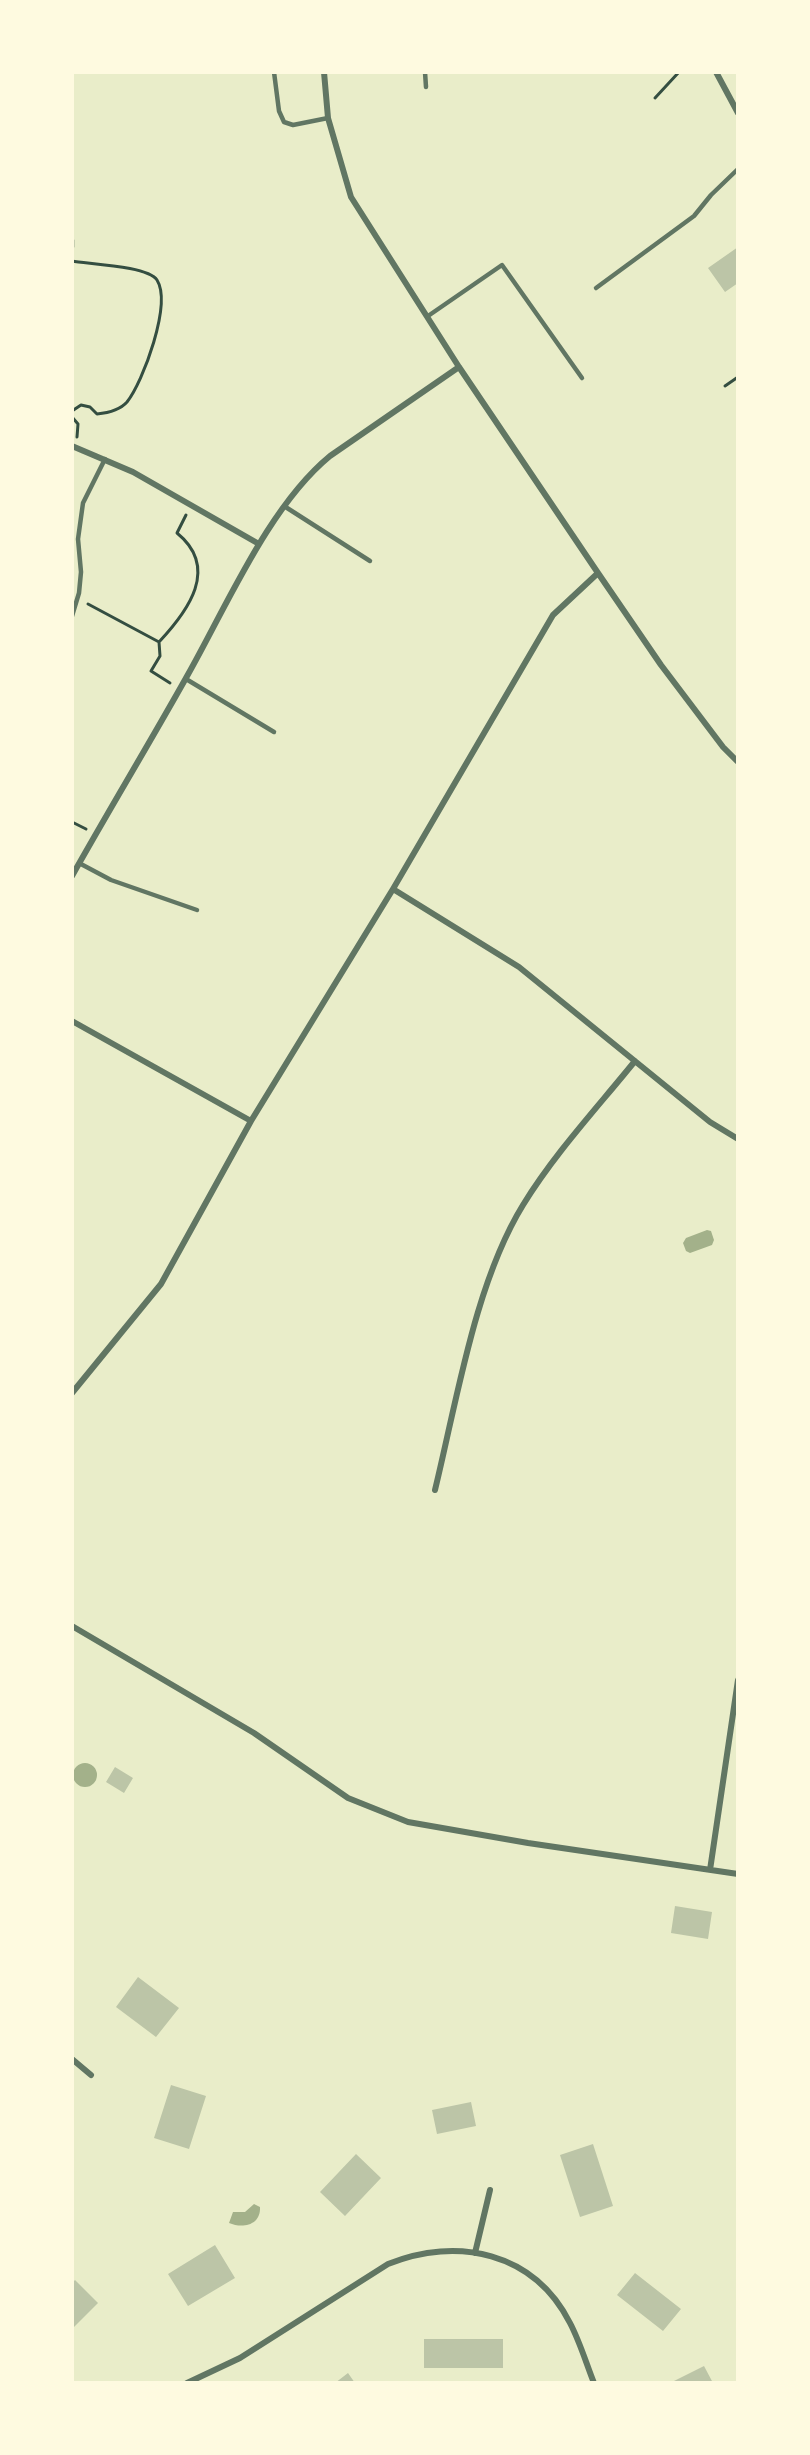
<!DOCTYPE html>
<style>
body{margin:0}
#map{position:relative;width:810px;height:2455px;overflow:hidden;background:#e9edc9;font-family:"Alegreya Sans",sans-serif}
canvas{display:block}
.frame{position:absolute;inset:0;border:74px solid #fefae0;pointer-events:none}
</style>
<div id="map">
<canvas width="810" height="2455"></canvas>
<div class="frame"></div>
</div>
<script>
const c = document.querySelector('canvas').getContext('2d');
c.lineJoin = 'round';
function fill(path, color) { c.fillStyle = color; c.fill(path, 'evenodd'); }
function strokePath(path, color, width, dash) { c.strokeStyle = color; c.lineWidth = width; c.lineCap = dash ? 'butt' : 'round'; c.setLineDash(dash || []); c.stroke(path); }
const water = new Path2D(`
 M707 1230 711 1231 714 1240 712 1245 690 1253 686 1251 683 1243 686 1238Z
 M73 1775a12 12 0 1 1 24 0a12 12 0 1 1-24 0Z
 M254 2204 260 2207C261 2225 243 2229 229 2223L233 2212H245Z`);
const building = new Path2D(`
 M738 247V283L725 292 708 268Z
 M115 1767 133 1778 124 1793 106 1782Z
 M675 1906 712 1912 708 1939 671 1933Z
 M138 1977 179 2008 156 2037 116 2007Z
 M171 2085 206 2096 189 2149 154 2138Z
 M471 2102 476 2126 437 2134 432 2110Z
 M593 2144 613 2206 580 2217 560 2155Z
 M356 2154 381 2178 345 2216 320 2192Z
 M215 2245 235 2278 188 2306 168 2274Z
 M635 2273 681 2309 663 2331 617 2295Z
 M75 2280 98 2303 72 2329V2283Z
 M424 2339H503V2368H424Z
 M704 2366 713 2383H675L674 2381Z
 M348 2373 355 2383H335Z`);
const path = new Path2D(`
 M655 98 679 72
 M72 261C89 264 148 266 157 280 172 304 143 382 127 402 120 410 107 413 97 414L90 407 81 405 72 411
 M725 386 738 377
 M72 417 78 424 77 437
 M88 604 159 642 160 656 151 671 170 683
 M159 642C188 611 220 568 177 533L186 515
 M72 822 86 829`);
const service = new Path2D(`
 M274 72 279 111 284 122 293 125 328 118
 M425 72 426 87
 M72 240V247
 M596 288 694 216 711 195 738 169
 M428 316 502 265 582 378
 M284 506 370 561
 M72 616 79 593 81 572 78 539 83 503 105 459
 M186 679 274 732
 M79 863 111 880 197 910`);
const minor = new Path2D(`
 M324 72 328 118 351 197 459 367 598 573 661 665 723 747 738 762
 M716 72 738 113
 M72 446 133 472 259 544
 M72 876C109 810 149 744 186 678 226 608 268 507 330 456L459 367
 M393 889 519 967 710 1122 738 1139
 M72 1021 251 1121
 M72 1393 161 1284 251 1121 393 889 553 615 598 573
 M435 1490C457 1400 475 1283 523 1205 555 1153 597 1108 635 1061
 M72 1626 254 1733 348 1798 408 1822 528 1843 738 1874
 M710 1870 738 1680
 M72 2059 91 2075
 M475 2253 490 2190
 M187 2383 240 2358 388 2264C457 2236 534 2252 570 2323 580 2342 586 2363 594 2383`);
fill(water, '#a3b18a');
fill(building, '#bcc5a7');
strokePath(path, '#344e41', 3);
strokePath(service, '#617663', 4.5);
strokePath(minor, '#617663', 6);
</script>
